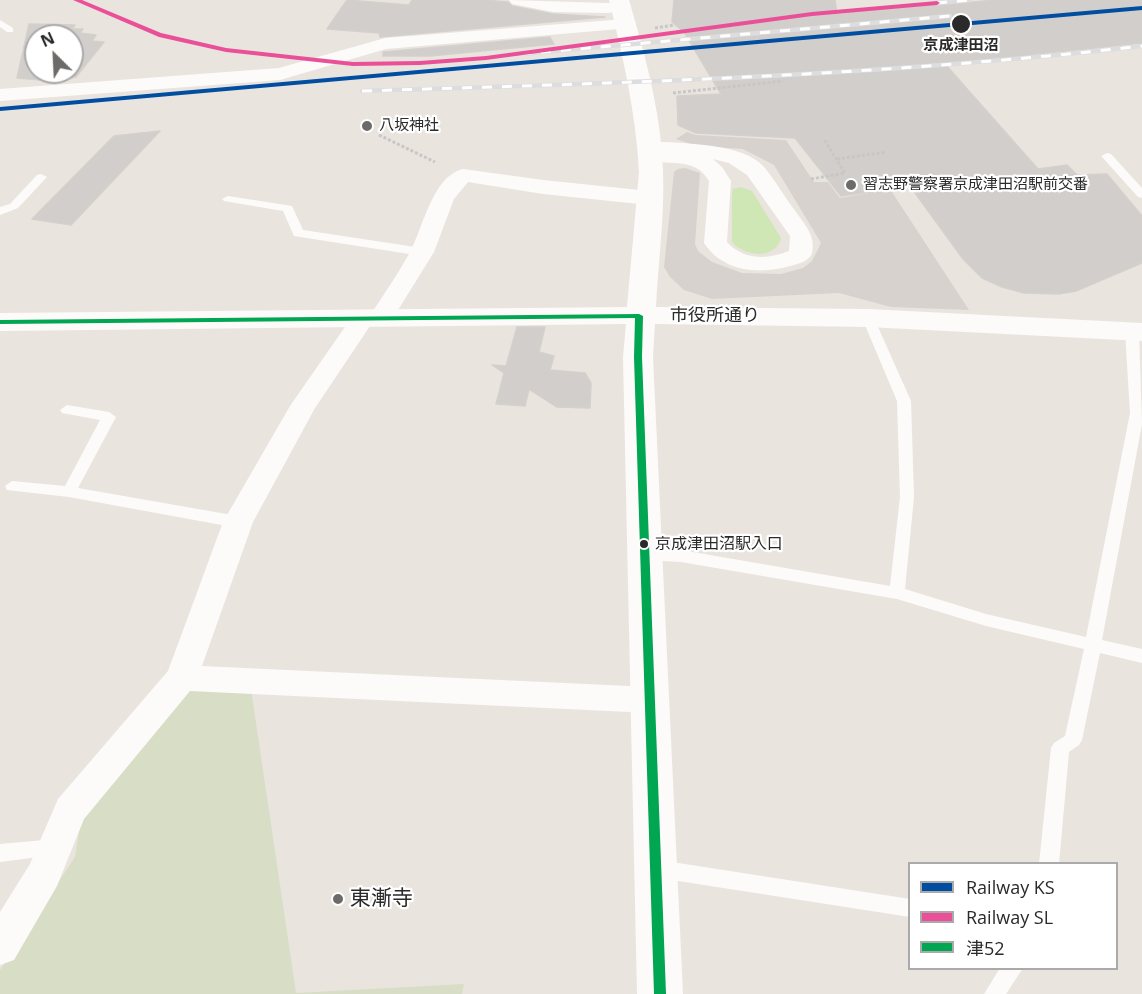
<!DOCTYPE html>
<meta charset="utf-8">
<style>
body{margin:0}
#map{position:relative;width:1142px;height:994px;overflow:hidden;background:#eae4df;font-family:"Open Sans","Noto Sans JP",sans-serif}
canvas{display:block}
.legend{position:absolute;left:908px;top:862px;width:210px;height:108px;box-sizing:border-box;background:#fff;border:2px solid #aaa;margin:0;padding:8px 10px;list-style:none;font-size:18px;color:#2a2a2a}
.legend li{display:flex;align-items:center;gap:12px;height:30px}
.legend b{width:30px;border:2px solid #aaa}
.north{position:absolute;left:24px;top:24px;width:60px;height:60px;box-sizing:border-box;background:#fff;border:2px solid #aaa;border-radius:50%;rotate:336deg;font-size:16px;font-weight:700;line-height:24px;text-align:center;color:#2a2a2a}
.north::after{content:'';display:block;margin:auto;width:21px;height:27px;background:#6d6b69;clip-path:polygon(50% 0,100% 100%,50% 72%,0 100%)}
</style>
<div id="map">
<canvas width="1142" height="994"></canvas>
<ul class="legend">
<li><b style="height:8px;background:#014ea0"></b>Railway KS</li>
<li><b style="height:8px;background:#e95098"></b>Railway SL</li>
<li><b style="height:8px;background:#00a651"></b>津52</li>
</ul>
<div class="north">N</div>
</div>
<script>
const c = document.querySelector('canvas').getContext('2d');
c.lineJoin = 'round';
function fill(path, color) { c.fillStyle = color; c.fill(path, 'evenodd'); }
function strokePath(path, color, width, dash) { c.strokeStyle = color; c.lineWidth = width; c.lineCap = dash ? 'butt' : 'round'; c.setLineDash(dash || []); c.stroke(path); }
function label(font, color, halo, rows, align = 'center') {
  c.font = font + ' "Open Sans","Noto Sans JP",sans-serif'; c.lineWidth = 4.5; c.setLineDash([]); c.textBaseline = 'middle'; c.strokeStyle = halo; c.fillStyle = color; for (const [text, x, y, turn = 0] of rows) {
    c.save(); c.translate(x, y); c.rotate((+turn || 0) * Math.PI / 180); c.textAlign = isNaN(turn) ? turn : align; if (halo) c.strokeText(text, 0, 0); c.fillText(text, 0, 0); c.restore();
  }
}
const green = new Path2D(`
 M741 187 752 191 781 238C775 260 745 257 732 242V192L733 189Z`);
const cemetery = new Path2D(`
 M186 689H251L296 993 464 984 462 994H0V970L75 857 81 818Z`);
const plaza = new Path2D(`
 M687 132 696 135 786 140 814 182H828L840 198 890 189 969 310 891 307 839 293 712 299 684 290 670 277 664 267 674 172 678 169 685 168 700 173 695 244 698 251 712 262 742 273 781 274 803 268 812 261 821 243 774 165 743 149 697 146 676 139Z`);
const building = new Path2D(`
 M347 0 409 5 412 0H483L508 2 512 6 553 14 605 17 380 37 379 33 327 29Z
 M674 0H835L837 14 996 0H1142V43L945 64 1038 169 1067 165 1077 175 1107 174 1142 216V263L1076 291 1059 294 1024 293 1002 287 982 278 963 259 910 186 841 196 795 138 696 133 678 125 677 96 721 94 684 32 672 22Z
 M29 24 75 25 72 29H83L80 33 96 35 92 41 104 42 76 77 52 81 17 78ZM36 36H72V72H36Z
 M550 37 554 44 430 56H383V52Z
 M160 131 71 225 32 219 114 136Z
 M517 327H545L539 352 554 356 550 370 585 373 591 383 590 408 557 407 529 389 525 406 496 404 504 373 492 365 506 366Z`);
const path = new Path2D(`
 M655 28 675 25
 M673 93 783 81
 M379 135 435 162
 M837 159 886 152
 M811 179 845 173 824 139`);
const lane = new Path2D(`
 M0 20 13 28V32H7L0 27Z
 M1107 153 1111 154 1142 188V198L1138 197 1103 158 1101 156Z
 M41 174 47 177 18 208 0 215V207L10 204 37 175Z
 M228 196 292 206 303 230 422 248 428 252 422 256 294 236 283 211 224 201 222 199Z
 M868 314 874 318 911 401 914 497 905 589 986 614 1086 637 1130 413 1125 331 1132 327 1139 331 1142 424 1102 640 1142 649V663L1100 653 1082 740 1079 745 1069 752 1059 864H1039L1051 748 1054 743 1065 736 1084 649 986 626 897 599 681 562 645 560 639 558 637 554 639 550 645 548 681 550 890 586 900 497 897 401 862 318Z
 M67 405 109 412 116 417 78 488 238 516 243 518 246 522 243 526 238 528 69 497 7 490 5 486 12 481 65 486 100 420 62 413 60 410Z
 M55 839 62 842 65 848 62 854 0 862V844Z
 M659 860 910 899V917L659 878 652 875 649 869 652 863Z
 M1000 968H1023L1006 994H984Z`);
const street = new Path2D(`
 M509 0 608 3 614 4 617 8 614 12 608 13 553 12 512 4Z
 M625 19 631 20 634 24 631 28 386 49 280 80 0 101V89L279 68 385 38Z
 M650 141C681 144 742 142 764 167 776 181 785 198 796 212 805 225 816 236 812 253 810 260 801 263 794 265 761 275 724 273 704 243L709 181C695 156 667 166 644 160L640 156 643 152 640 147 643 143ZM713 159 729 163 747 175 790 236 789 251C767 260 743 260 727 242L731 181 722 167Z
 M463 169 543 180 649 191 657 193 660 198 657 203 649 205 543 194 468 182 454 199 434 252 390 323 381 326 372 323 315 408 253 522 202 666 650 687 662 691 666 700 662 709 650 713 190 691 84 819 57 886 14 960 0 965V912L30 864 58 799 168 671 223 522 290 406 354 314 363 311 371 314C384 294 398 274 409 254 423 229 432 176 463 169Z`);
const secondary = new Path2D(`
 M609 0H629C645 55 661 112 663 170 665 215 658 262 656 307L868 309 1142 323V341L868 327 655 324 653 357 683 994H637L623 357 626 324 0 331V313L627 307 639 172C636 113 623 57 609 0Z`);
const rail = new Path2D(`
 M937 3 970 0
 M521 54 950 16
 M362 91C623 83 883 76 1142 46`);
const bus1 = new Path2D(`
 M639 314 643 316 642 357 666 994H654L634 357 635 318 0 324V320Z`);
const rail1 = new Path2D(`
 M1142 6V10L0 111V107Z`);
const rail2 = new Path2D(`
 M73 0H82L161 33 226 48 353 62 420 61 486 56 812 12 937 1 940 3 937 5 812 16 486 60 420 65 353 66 226 52 159 37Z`);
const markers = [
 [961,24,10,"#2a2a2a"],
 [367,126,6,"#6d6b69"],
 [851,185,6,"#6d6b69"],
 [644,544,5,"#2a2a2a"],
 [338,899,6,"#6d6b69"]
];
const farStopnames = [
 ["京成津田沼",961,46]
];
const farPoinames = [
 ["八坂神社",379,126],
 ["習志野警察署京成津田沼駅前交番",863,185]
];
const busNames = [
 ["京成津田沼駅入口",655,544]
];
const streetNames = [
 ["市役所通り",715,316]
];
const nearPoinames = [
 ["東漸寺",350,899]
];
fill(green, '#cee7b5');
fill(cemetery, '#d7dec5');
fill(plaza, '#d8d2ce');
fill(building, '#d2cecb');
strokePath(building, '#d4d0cb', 1.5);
strokePath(path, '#c8c7c7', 3, [3, 2]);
fill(lane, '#fcfbfa');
fill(street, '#fcfbfa');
fill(secondary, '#fcfbfa');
strokePath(rail, '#dddddf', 4.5);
strokePath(rail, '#fff', 3, [10]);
fill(bus1, '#00a651');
fill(rail1, '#014ea0');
fill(rail2, '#e95098');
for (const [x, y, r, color] of markers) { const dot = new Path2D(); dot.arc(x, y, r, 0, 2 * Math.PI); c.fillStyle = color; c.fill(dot); strokePath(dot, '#fff', 2); }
label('bold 15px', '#2a2a2a', '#fff', farStopnames);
label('15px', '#2a2a2a', '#fff', farPoinames, 'left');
label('16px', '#2a2a2a', '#fff', busNames, 'left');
label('18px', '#2a2a2a', '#fff', streetNames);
label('21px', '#2a2a2a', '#fff', nearPoinames, 'left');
</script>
